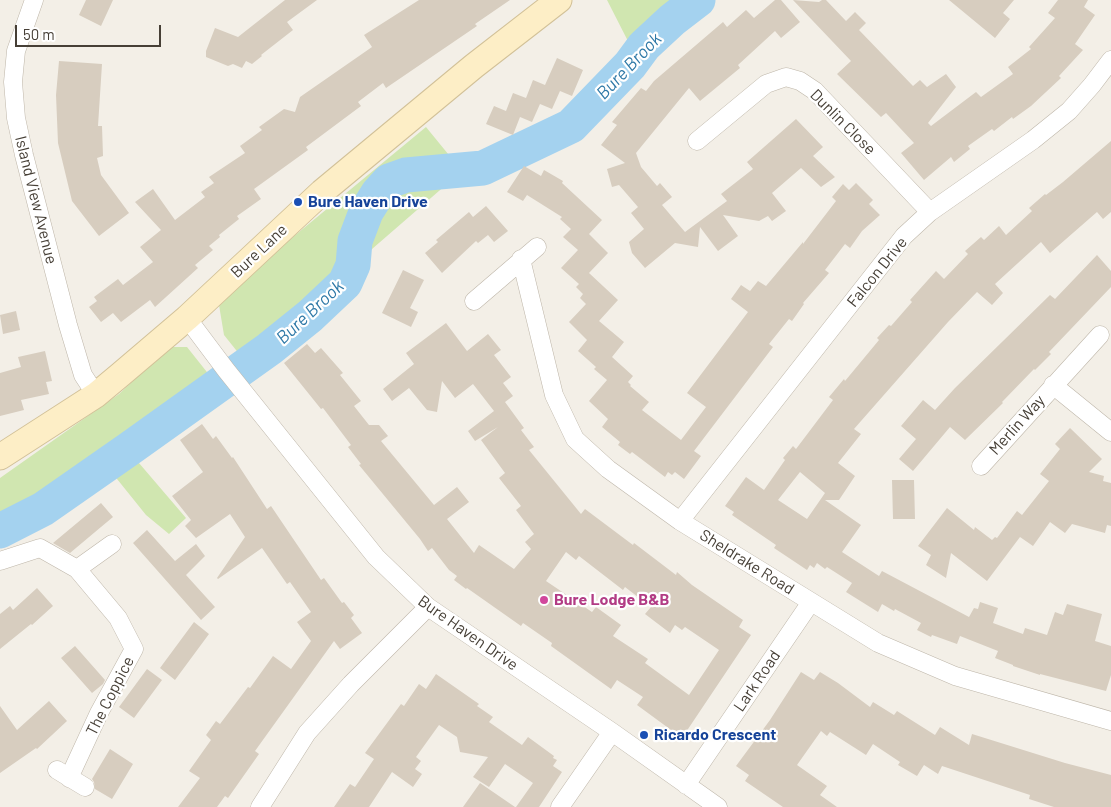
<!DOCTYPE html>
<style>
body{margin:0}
#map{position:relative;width:1111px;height:807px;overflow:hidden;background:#f3efe7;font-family:Barlow,sans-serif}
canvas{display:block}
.scale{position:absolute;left:15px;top:25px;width:146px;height:22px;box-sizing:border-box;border:2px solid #463f36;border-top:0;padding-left:6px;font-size:15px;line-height:18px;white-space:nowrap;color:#463f36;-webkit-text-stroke:4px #fff;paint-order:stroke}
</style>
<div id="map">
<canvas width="1111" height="807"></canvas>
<div class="scale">50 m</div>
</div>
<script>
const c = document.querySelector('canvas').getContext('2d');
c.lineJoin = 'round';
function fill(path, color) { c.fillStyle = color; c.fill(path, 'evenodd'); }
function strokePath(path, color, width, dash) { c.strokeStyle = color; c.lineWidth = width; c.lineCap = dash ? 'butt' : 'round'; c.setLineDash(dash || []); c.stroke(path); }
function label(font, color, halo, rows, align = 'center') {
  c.font = font + ' Barlow,sans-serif'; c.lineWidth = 4.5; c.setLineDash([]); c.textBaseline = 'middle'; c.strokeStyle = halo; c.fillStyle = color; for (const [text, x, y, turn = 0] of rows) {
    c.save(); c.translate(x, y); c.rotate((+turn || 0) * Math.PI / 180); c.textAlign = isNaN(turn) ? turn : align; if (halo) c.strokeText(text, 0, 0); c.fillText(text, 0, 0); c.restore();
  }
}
const green = new Path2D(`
 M607 0H715L647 52 632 49Z
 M426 127 462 171 244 360 224 335 218 299Z
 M169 347H187L222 391 133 456 186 518 169 534 146 515 113 474 0 546V478L119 394Z`);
const river = new Path2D(`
 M0 531 43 509 129 449 269 349 310 316 345 283 353 265 355 241 366 212 378 193 389 181 406 175 483 168 571 126 630 65 644 46 672 20 698 0`);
const building = new Path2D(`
 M86 0H113L101 26 79 15Z
 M285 0H317L287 22 293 30 261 55 262 56 252 64 246 61 242 68 233 64 228 66 206 57V51L215 28 238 37Z
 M419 0H510L475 24 477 26 386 88 383 83 358 102 361 106 306 147 308 150 254 189 261 199 237 216 239 219 219 235 220 237 209 246 213 250 195 265 198 268 155 307 150 300 121 322 113 313 101 322 89 307 97 301 94 297 118 279 123 285 153 262 140 247 161 230 135 202 153 189 175 220 205 197 201 192 214 183 209 177 245 153 240 146 262 130 259 127 284 109 295 112 300 97 372 47 364 35Z
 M775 0H781L800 22 781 38 775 31 738 65 740 68 700 101 689 88 636 153 641 167 657 186 660 183 672 197 662 205 685 232 727 201 721 194 753 169 747 162 796 119 823 147 813 156 835 177 821 187 801 168 772 193 786 211 772 221 768 216 759 221 723 215 738 236 718 251 700 227 698 247 675 243 645 268 632 253 629 242 644 229 631 213 638 207 619 185 612 187 607 169 625 163 601 145 617 125 612 122 641 88 646 91 654 81 723 22 727 27 746 10 754 18Z
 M793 0 819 2 822 0H826L846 21 855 12 866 23 859 30 913 86 920 80 927 87 946 74 956 87 928 123 931 126 976 92 981 97 1013 74 1008 67 1031 49 1029 47 1055 18 1048 13 1058 0H1088L1084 7 1095 15 1075 44 1083 50 1059 76 1061 78 1031 106 1013 119 1012 117 994 131 992 129 968 146 970 149 954 162 951 157 924 180 901 153 914 143 886 113 881 117 837 74 851 61Z
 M949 0H1014L1003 13 1010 19 995 38Z
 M557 58 583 70 572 96 560 91 552 109 540 104 532 122 520 117 513 135 486 124 494 106 506 111 513 93 526 98 533 80 545 85Z
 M59 61 102 64 98 126H102L103 156 97 158 101 175 129 213 99 236 72 201 58 143 56 95Z
 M1111 141V212L1103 219 1097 212 1050 253 1041 242 995 284 1003 293 992 305 977 292 948 322 854 429 861 434 838 463 855 476 839 500H825L861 525 842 552 879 576 882 571 969 617 974 608 978 609 980 602 998 608 993 623 1023 634 1025 628 1047 635 1055 612 1063 615 1067 604 1102 614 1095 641 1111 646V675L1106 691 1040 674V675L1013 666V665L995 658 998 651 960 636 957 644 932 635 931 637 917 630 921 623 895 609 894 611 882 604 878 612 846 592 852 583 827 567 825 569 817 563 814 568 810 565 807 570 774 548 776 545 732 515 734 512 725 506 746 477 764 490 785 460 783 458 793 446 796 449 833 400 829 397 844 379 845 381 879 340 877 338 889 325 891 326 912 302 910 300 936 271 944 279 968 254 965 251 981 237 984 240 999 226 1006 235 1032 211 1029 208 1045 194 1046 195 1063 182ZM800 472 825 493 807 519 778 500Z
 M524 166 541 176 544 170 563 181 562 183 602 220 589 234 608 253 589 273 618 300 599 321 624 342 612 357 633 376 628 382 631 385 630 386 649 402 642 410 681 440 706 407 687 393 748 312 731 299 741 285 750 291 758 281 766 286 803 242V244L836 201 832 197 843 184 849 190 856 183 873 200 869 204 880 215 862 231 850 248 845 244 825 270 829 273 803 303 804 304 792 321 789 319 769 344 773 347 694 451 701 456 684 479 675 472 672 475 668 472 665 477 632 452 630 454 618 445 620 442 602 427 608 419 589 401 607 380 594 369 596 367 578 351 587 340 569 322 586 304 580 298 583 294 576 287 579 284 561 268 578 250 563 237 571 229 560 219 562 217 527 195 523 201 507 192Z
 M486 206 508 231 494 242 488 235 478 243 476 241 442 273 425 253 438 242 436 240 469 212 473 217Z
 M1097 255 1111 271V287L1049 352 1051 354 1035 370 1034 369 1002 402 1003 403 965 440 950 427 913 471 899 459 916 439 901 426 923 400 935 410 955 388 1050 295 1055 299Z
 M403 270 424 280 410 308 418 312 411 327 382 313Z
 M16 311 20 330 3 334 0 315Z
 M446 323 467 351 488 334 501 350 494 355 511 377 503 383 513 396 505 402 524 428 521 430 534 447 529 450 581 514 585 509 633 545 634 543 676 575 677 572 692 585 743 620 739 627 751 635 682 738 637 705 643 697 617 680 611 689 551 646 552 643 523 623 521 626 467 588 466 589 454 580 457 576 449 570 432 548 428 551 420 539 359 465 361 464 348 447 351 445 323 408 321 409 284 363 307 344 315 353 321 348 343 373 340 375 361 401 354 406 369 425H379L388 436 381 441 434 505 457 487 469 502 447 519 474 553 479 545 514 569 531 549 525 542 534 534 516 510 521 506 499 478 505 473 481 440 498 427 475 441 468 431 494 411 473 384 455 398 442 381 437 412 427 410 409 388 392 401 383 389 414 364 406 353ZM566 552 576 560 579 556 623 590 625 587 651 607 645 614 670 633 675 625 682 630 685 627 719 650 689 695 645 663 648 659 613 636 621 625 596 607 592 612 546 581Z
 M45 351 52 381 46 382 49 394 21 400 24 410 0 416V373L21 367 18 357Z
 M202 424 213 439 216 436 232 458 233 457 267 509 271 506 321 580 324 578 342 603 344 602 354 615 351 618 362 633 340 649 334 641 255 751 259 754 228 798 225 796 217 807H178L200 778 189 771 211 740 206 735 216 721 220 724 248 687 250 688 273 656 291 669 311 641 297 622 311 612 290 582 287 584 262 548 218 579 217 578 245 537 230 514 196 538 185 526 191 520 172 496 203 472 180 440Z
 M1070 428 1102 459 1089 472 1104 476 1103 481 1111 483V526L1107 525 1105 533 1072 524 1065 533 1050 522 1033 546 1020 537 987 581 951 553 946 578 926 565 931 555 918 546 947 508 974 530 975 527 992 540 995 537 997 538 1017 511 1022 515 1049 481 1040 474 1060 449 1055 444Z
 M892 480H914L915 519H893Z
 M101 503 113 517 101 527 70 553 53 543Z
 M147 530 175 561 196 544 205 556 186 575 215 607 201 620 133 543Z
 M37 588 53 606 32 625 31 624 0 649V614L10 606 13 610Z
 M194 622 209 634 175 680 160 668Z
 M75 646 105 680 103 684 92 693 61 658Z
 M147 669 162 680 134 718 119 707Z
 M801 672 814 680 820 672 838 683 870 707 873 702 894 715 897 711 935 735 940 727 969 745 972 734 1065 763 1111 775V807H1054L1029 799 1030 795 942 766 938 774 924 765 917 776 898 765 900 762 873 744 866 755 830 732 827 736 821 731 797 765 827 786 820 795 837 807H783L745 781 749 775 736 766 770 720Z
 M436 674 479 704 477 706 493 717 489 722 522 745 528 737 554 756 553 758 557 760 553 766 562 772 539 807H516L533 783 505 764 489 787 473 777 488 757 460 752 457 737 439 725 416 757 421 761 415 769 422 774 413 787 392 772 369 807H334L350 784 355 787 374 759 365 753 401 704 404 706 419 684 426 689Z
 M49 701 67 721 37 749 36 748 0 773V706L17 730Z
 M110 749 133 764 112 799 95 789 94 782 92 779Z
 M480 783 515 807H463Z`);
const street = new Path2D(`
 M34 0 16 51 13 82 16 118 24 155 68 325 83 375 96 395
 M697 141 766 84 786 77 800 81 815 91 930 212
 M521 259 554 395 575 439 608 469 680 521 878 643 955 676 1111 721
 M474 301 537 247
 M187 318 226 370 376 557 428 607 612 732 718 807
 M1053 385 1111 432
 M981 466 1100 335
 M680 521 904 236 930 212 1033 140 1069 111 1092 85 1111 60
 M0 561 40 548 77 569 118 618 134 649 99 713 69 778
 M77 569 112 544
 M57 770 85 787
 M686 785 811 602
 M260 807 307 733 351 684 428 607
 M560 807 612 732`);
const secondary = new Path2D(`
 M0 457 96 395 120 375 187 318 322 192 474 66 559 0`);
const markers = [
 [298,202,5,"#1a4fb4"],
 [544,600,5,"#d1479c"],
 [644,735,5,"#1a4fb4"]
];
const streetNames = [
 ["Dunlin Close",843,122,45],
 ["Island View Avenue",36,200,76],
 ["Bure Lane",259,251,-43],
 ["Falcon Drive",877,272,-51],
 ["Merlin Way",1017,425,-48],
 ["Sheldrake Road",747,562,32],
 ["Bure Haven Drive",468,633,35],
 ["Lark Road",757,681,-56],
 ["The Coppice",110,696,-63]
];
const transitNames = [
 ["Bure Haven Drive",308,202],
 ["Ricardo Crescent",654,735]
];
const hotelNames = [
 ["Bure Lodge B&B",554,600]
];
const waterNames = [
 ["Bure Brook",629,66,-46],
 ["Bure Brook",310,312,-43]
];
fill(green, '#d0e6b0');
strokePath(river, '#a4d2ef', 35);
fill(building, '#d7cdbf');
strokePath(street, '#beb6a9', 19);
strokePath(secondary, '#d2c198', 27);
strokePath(street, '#fff', 18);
strokePath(secondary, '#fdeec6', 25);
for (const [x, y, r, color] of markers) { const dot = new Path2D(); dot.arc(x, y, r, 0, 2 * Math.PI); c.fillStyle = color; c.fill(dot); strokePath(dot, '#fff', 2); }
label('16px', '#463f36', '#fff', streetNames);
label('bold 16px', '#164399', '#fff', transitNames, 'left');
label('bold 16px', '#b23c85', '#fff', hotelNames, 'left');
label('italic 18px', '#2f79a7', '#fff', waterNames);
</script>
